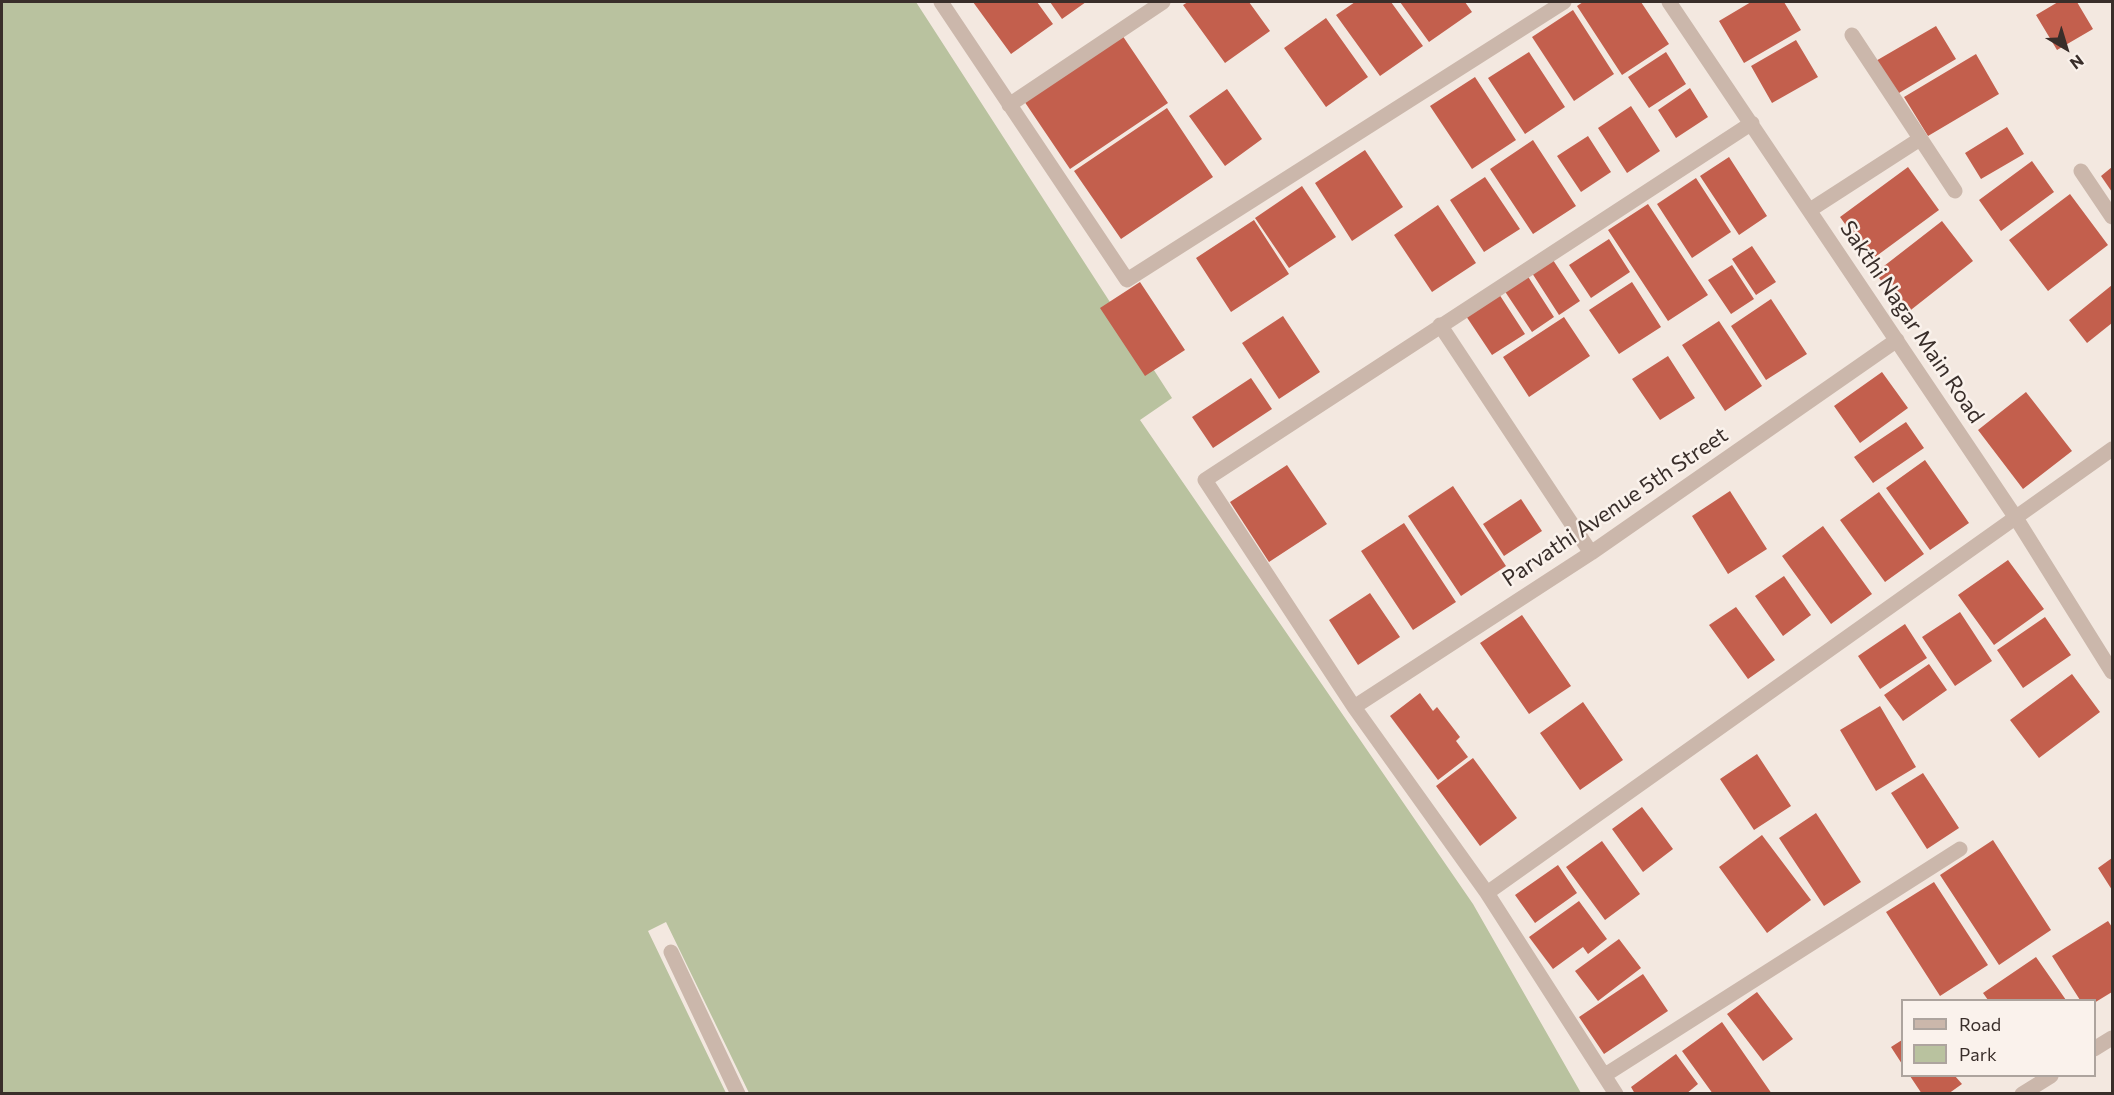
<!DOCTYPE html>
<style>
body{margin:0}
#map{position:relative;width:2114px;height:1095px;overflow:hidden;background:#f3e8e0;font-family:Commissioner,sans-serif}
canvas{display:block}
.frame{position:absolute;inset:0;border:3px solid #392e2a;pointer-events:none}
.legend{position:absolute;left:1901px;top:999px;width:195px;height:78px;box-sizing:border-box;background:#faf2ec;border:2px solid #ada49e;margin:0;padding:8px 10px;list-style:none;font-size:18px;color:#392e2a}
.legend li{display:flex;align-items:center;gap:12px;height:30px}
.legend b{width:30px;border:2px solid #ada49e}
.north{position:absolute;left:2036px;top:18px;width:60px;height:60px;-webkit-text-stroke:4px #faf2ec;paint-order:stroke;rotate:142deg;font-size:16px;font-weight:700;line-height:24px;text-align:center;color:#392e2a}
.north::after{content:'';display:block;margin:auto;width:21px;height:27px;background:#392e2a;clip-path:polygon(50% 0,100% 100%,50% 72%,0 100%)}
</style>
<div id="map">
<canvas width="2114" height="1095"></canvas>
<div class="frame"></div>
<ul class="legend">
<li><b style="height:8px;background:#cbb7ab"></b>Road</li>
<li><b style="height:16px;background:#b9c29f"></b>Park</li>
</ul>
<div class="north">N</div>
</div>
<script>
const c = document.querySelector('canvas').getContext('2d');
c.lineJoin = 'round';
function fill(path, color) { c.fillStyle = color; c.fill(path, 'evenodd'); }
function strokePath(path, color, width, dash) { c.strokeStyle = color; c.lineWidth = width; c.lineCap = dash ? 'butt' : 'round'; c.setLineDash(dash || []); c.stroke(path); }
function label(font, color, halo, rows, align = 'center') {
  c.font = font + ' Commissioner,sans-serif'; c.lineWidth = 5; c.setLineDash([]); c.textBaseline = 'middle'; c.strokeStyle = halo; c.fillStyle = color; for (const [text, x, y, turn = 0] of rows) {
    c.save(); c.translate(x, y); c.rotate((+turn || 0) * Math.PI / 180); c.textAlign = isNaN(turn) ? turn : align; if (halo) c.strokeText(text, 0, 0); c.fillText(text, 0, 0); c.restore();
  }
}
const green = new Path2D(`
 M2 2H916L1172 398 1140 420 1473 904 1581 1093H749L666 922 648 931 726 1093 2 1094Z`);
const building = new Path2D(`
 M973 2H1037L1053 24 1011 54Z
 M1050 2H1086L1062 19Z
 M1188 2H1249L1270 31 1225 63 1183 5Z
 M1355 2H1391L1423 46 1380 76 1336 15Z
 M1400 2H1465L1472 12 1429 42Z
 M1583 2H1641L1669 44 1622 75 1577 6Z
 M1751 2H1784L1801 30 1744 63 1719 21Z
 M2058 2H2077L2093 29 2057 50 2036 15Z
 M1573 10 1614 74 1574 101 1532 37Z
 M1326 18 1368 77 1326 107 1284 48Z
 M1936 26 1956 59 1894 96 1874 62Z
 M1120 32 1168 103 1070 169 1022 98Z
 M1796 40 1818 77 1772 103 1751 66Z
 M1529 52 1565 107 1525 134 1488 78Z
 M1666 52 1686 84 1649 108 1628 77Z
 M1976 54 1999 94 1928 136 1904 97Z
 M1475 77 1516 140 1472 169 1430 106Z
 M1690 88 1708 117 1676 138 1658 110Z
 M1227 89 1262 139 1225 166 1189 116Z
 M1631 106 1660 151 1627 173 1598 128Z
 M1167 108 1213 177 1121 239 1074 171Z
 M2007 127 2024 154 1981 179 1965 153Z
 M1588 136 1611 172 1581 192 1557 156Z
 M1533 140 1576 206 1533 234 1490 169Z
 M1365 150 1403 207 1352 241 1315 183Z
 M1729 157 1767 216 1739 235 1700 176Z
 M2032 161 2054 192 2001 231 1979 200Z
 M1908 167 1939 210 1871 260 1840 217Z
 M2112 167V192L2101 176Z
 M1485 177 1520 229 1484 252 1450 200Z
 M1696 178 1731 232 1692 258 1657 204Z
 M1302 186 1336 237 1289 268 1255 218Z
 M2070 194 2108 245 2048 291 2009 240Z
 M1648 204 1708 295 1668 321 1608 230Z
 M1438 205 1476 263 1432 292 1394 235Z
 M1254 220 1289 274 1231 312 1196 258Z
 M1942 221 1973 261 1907 313 1875 273Z
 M1609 239 1630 272 1591 298 1569 265Z
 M1752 246 1776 282 1756 295 1732 259Z
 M1553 260 1580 301 1559 315 1532 273Z
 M1732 265 1754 299 1731 314 1708 280Z
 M1527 275 1554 317 1532 332 1504 290Z
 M1140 282 1185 350 1145 376 1100 308Z
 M1632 282 1661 327 1619 354 1589 310Z
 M2112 285V323L2087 343 2069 320Z
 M1499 294 1525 334 1492 355 1466 316Z
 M1771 299 1807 354 1766 380 1731 326Z
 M1283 316 1320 372 1279 399 1242 343Z
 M1564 317 1590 356 1529 397 1503 357Z
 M1719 321 1762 386 1725 411 1682 345Z
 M1668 356 1695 398 1660 420 1632 379Z
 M1882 372 1908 408 1860 443 1834 406Z
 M1251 378 1272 409 1213 448 1192 417Z
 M2026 392 2072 451 2023 489 1978 430Z
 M1906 422 1924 448 1873 483 1854 457Z
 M1925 460 1969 523 1930 550 1886 488Z
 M1287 465 1327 524 1269 562 1230 502Z
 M1453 486 1506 566 1461 596 1408 516Z
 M1730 491 1767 549 1728 574 1692 516Z
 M1879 492 1924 554 1885 582 1840 520Z
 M1521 499 1542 531 1504 556 1483 524Z
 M1404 523 1456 602 1413 630 1361 551Z
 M1823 526 1872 594 1831 624 1782 556Z
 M2008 560 2044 609 1994 645 1958 595Z
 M1784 576 1811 615 1783 636 1755 596Z
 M1370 593 1400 637 1358 665 1329 620Z
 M1736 607 1775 660 1748 679 1709 625Z
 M1960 612 1992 661 1955 686 1922 637Z
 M1522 615 1571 686 1529 714 1480 643Z
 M2045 617 2071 655 2023 688 1997 650Z
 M1905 624 1927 658 1880 689 1858 656Z
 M1929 664 1947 690 1903 721 1884 695Z
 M2072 674 2100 712 2039 758 2010 720Z
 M1420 693 1433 711 1437 707 1460 737 1456 741 1468 757 1438 780 1390 716Z
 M1583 702 1623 760 1580 790 1540 733Z
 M1880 706 1916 767 1876 791 1840 730Z
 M1757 754 1791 806 1754 830 1720 779Z
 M1473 758 1517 818 1480 846 1436 786Z
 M1923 773 1959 828 1927 849 1891 793Z
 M1642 807 1673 849 1643 872 1612 829Z
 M1816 813 1861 882 1824 906 1779 838Z
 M1762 835 1811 900 1767 933 1719 867Z
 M1993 840 2051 930 1999 965 1940 875Z
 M1602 841 1640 894 1605 920 1566 867Z
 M2112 858V890L2098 868Z
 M1558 865 1577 893 1535 923 1515 895Z
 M1934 882 1988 965 1940 996 1886 912Z
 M1579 901 1607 939 1588 954 1583 947 1553 969 1529 937Z
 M2108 921 2112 927V992L2094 1003V1000H2080L2052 956Z
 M1619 939 1641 968 1598 1001 1575 971Z
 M2036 957 2066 1000H1988L1983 993Z
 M1643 974 1668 1011 1604 1054 1579 1017Z
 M1757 992 1793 1039 1763 1061 1727 1014Z
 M1722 1022 1772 1094H1713L1682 1051Z
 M1902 1040V1064L1891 1047Z
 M1676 1054 1698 1084 1686 1094H1635L1631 1087Z
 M1910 1076H1955L1962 1084 1948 1094H1922Z`);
const lane = new Path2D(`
 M671 952 738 1094`);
const street = new Path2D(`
 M941 2 1127 280 1564 2
 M1669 2 2016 518 2112 672
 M1852 35 1955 191
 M1009 105 1163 2
 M2081 171 2112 217
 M1810 210 1920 139
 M1440 325 1591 553
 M1354 707 1591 553 1897 340
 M1487 893 2112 449
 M2094 1049 2112 1038
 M1605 1075 1960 849
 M1616 1094 1487 893 1354 707 1205 480 1752 123
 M2022 1094 2051 1076`);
const streetNames = [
 ["Sakthi Nagar Main Road",1912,322,56],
 ["Parvathi Avenue 5th Street",1615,507,-34]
];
fill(green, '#b9c29f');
fill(building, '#c35f4d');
strokePath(lane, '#cbb7ab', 15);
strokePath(street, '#cbb7ab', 15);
label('22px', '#392e2a', '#faf2ec', streetNames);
</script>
